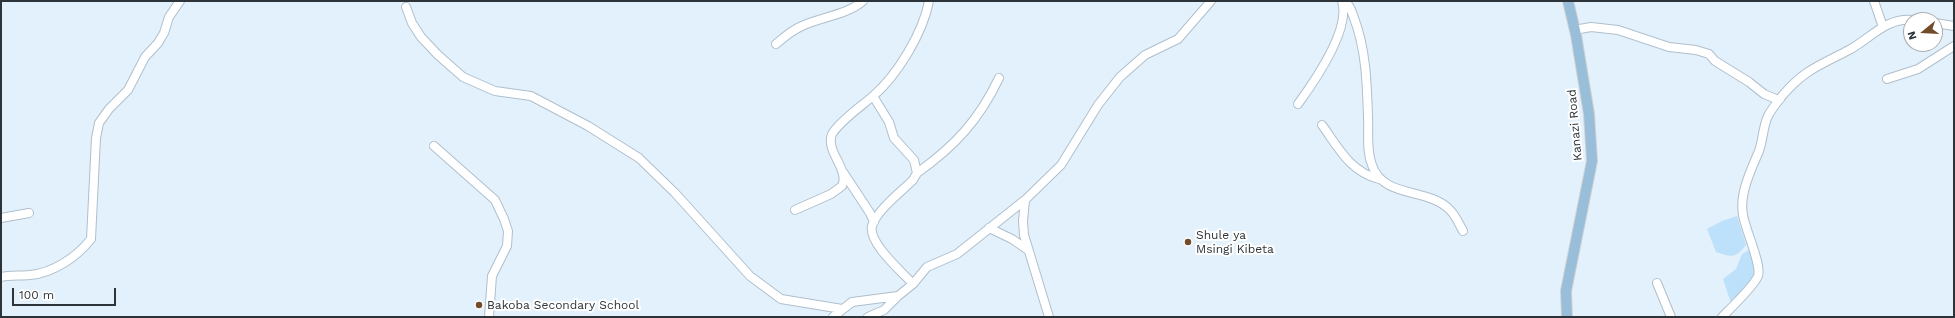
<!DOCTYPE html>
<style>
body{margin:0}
#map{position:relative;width:1955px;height:318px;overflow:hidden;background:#e3f1fc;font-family:"Work Sans",sans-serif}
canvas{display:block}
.frame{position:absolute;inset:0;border:2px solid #2d3439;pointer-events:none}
.north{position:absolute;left:1903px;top:12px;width:40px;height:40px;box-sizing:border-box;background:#fff;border:1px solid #abaeb0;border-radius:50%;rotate:252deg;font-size:11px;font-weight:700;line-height:16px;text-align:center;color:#2d3439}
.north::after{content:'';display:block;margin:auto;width:14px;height:18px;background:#724c29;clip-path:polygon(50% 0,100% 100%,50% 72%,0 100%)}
.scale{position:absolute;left:12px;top:288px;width:104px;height:18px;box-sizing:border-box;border:2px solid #2d3439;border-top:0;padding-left:5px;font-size:12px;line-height:14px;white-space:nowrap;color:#2d3439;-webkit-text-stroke:3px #fff;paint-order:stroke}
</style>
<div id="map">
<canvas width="1955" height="318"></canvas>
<div class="frame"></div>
<div class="north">N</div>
<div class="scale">100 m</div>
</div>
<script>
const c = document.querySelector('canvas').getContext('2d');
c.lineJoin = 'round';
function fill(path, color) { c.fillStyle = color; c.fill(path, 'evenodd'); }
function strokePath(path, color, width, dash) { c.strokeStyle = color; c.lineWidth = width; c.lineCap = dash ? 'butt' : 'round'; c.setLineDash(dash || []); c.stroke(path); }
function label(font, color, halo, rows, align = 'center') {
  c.font = font + ' "Work Sans",sans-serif'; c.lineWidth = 4; c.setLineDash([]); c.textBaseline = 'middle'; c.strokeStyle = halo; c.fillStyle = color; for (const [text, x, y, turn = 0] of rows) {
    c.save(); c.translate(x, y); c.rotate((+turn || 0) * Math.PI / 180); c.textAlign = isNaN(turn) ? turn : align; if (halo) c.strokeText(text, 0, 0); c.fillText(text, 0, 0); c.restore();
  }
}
const green = new Path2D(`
 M1737 216 1746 245C1735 259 1732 257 1716 252L1707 229 1722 221Z
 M1749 250 1756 275 1746 289 1731 303 1723 279 1736 269 1742 254Z`);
const minor = new Path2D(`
 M1344 1C1350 5 1352 12 1354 18 1366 49 1367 84 1368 117 1369 133 1366 150 1372 165 1383 199 1428 187 1450 210 1456 216 1459 224 1463 231
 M1874 1 1883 27
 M406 7 412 23 421 37 438 55 463 77 495 91 531 96 588 126 639 158 675 193 750 276 781 299 842 309
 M1935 23 1954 26
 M1574 30 1591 27 1618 30 1669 47 1696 50 1709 54 1715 61 1749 82 1764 94 1776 99H1780
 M776 44C784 37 792 30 802 26 821 17 847 15 863 1
 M1887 79 1918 69 1954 46
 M873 96 889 122 894 138 914 160 917 173 913 180C902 191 876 211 872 226 868 243 902 272 913 284
 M1298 104C1314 82 1351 29 1342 1
 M1322 125C1338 147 1350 172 1379 179
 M434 146 495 200 504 219 508 231 507 246 492 276 489 317
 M843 172 870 213 874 222
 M917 173C955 146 979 120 999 78
 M1025 200 1023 221 1024 235 1049 317
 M795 210 831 194 842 186C850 169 825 152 832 134 840 121 860 107 872 97 897 76 923 33 929 1
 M1 218 29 213
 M989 228 1012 239 1028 250
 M1 277C10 275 20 276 30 275 53 273 77 257 91 239L96 138 99 123 109 109 128 90 145 57 158 43 164 33 169 17 180 1
 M1657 283 1671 317
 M833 317 852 302 898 296 913 284 927 267 957 254 1025 200 1061 165 1098 105 1120 77 1145 55 1178 39 1211 1
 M868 317 884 310 898 296
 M1722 317C1730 309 1754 286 1758 276 1762 265 1745 229 1743 215 1739 194 1751 170 1759 151 1763 140 1763 126 1768 116 1772 108 1777 103 1782 96 1804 70 1820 65 1849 50 1870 39 1886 17 1913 20`);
const major = new Path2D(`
 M1567 317 1566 291 1592 161 1589 114 1576 35 1568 1`);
const markers = [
 [1188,242,4,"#724c29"],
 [479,305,4,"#724c29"]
];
const streetNames = [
 ["Kanazi Road",1575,125,-95]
];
const poiNames = [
 ["Shule ya",1196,235],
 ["Msingi Kibeta",1196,249],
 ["Bakoba Secondary School",487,305]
];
fill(green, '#bde0fb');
strokePath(minor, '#afbfcc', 10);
strokePath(major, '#d1d2d3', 12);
strokePath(minor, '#fff', 8);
strokePath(major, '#98beda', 10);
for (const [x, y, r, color] of markers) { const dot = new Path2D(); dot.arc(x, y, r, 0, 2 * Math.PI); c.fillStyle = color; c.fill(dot); strokePath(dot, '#fff', 1.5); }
label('12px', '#2d3439', '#fff', streetNames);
label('12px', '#2d3439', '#fff', poiNames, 'left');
</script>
